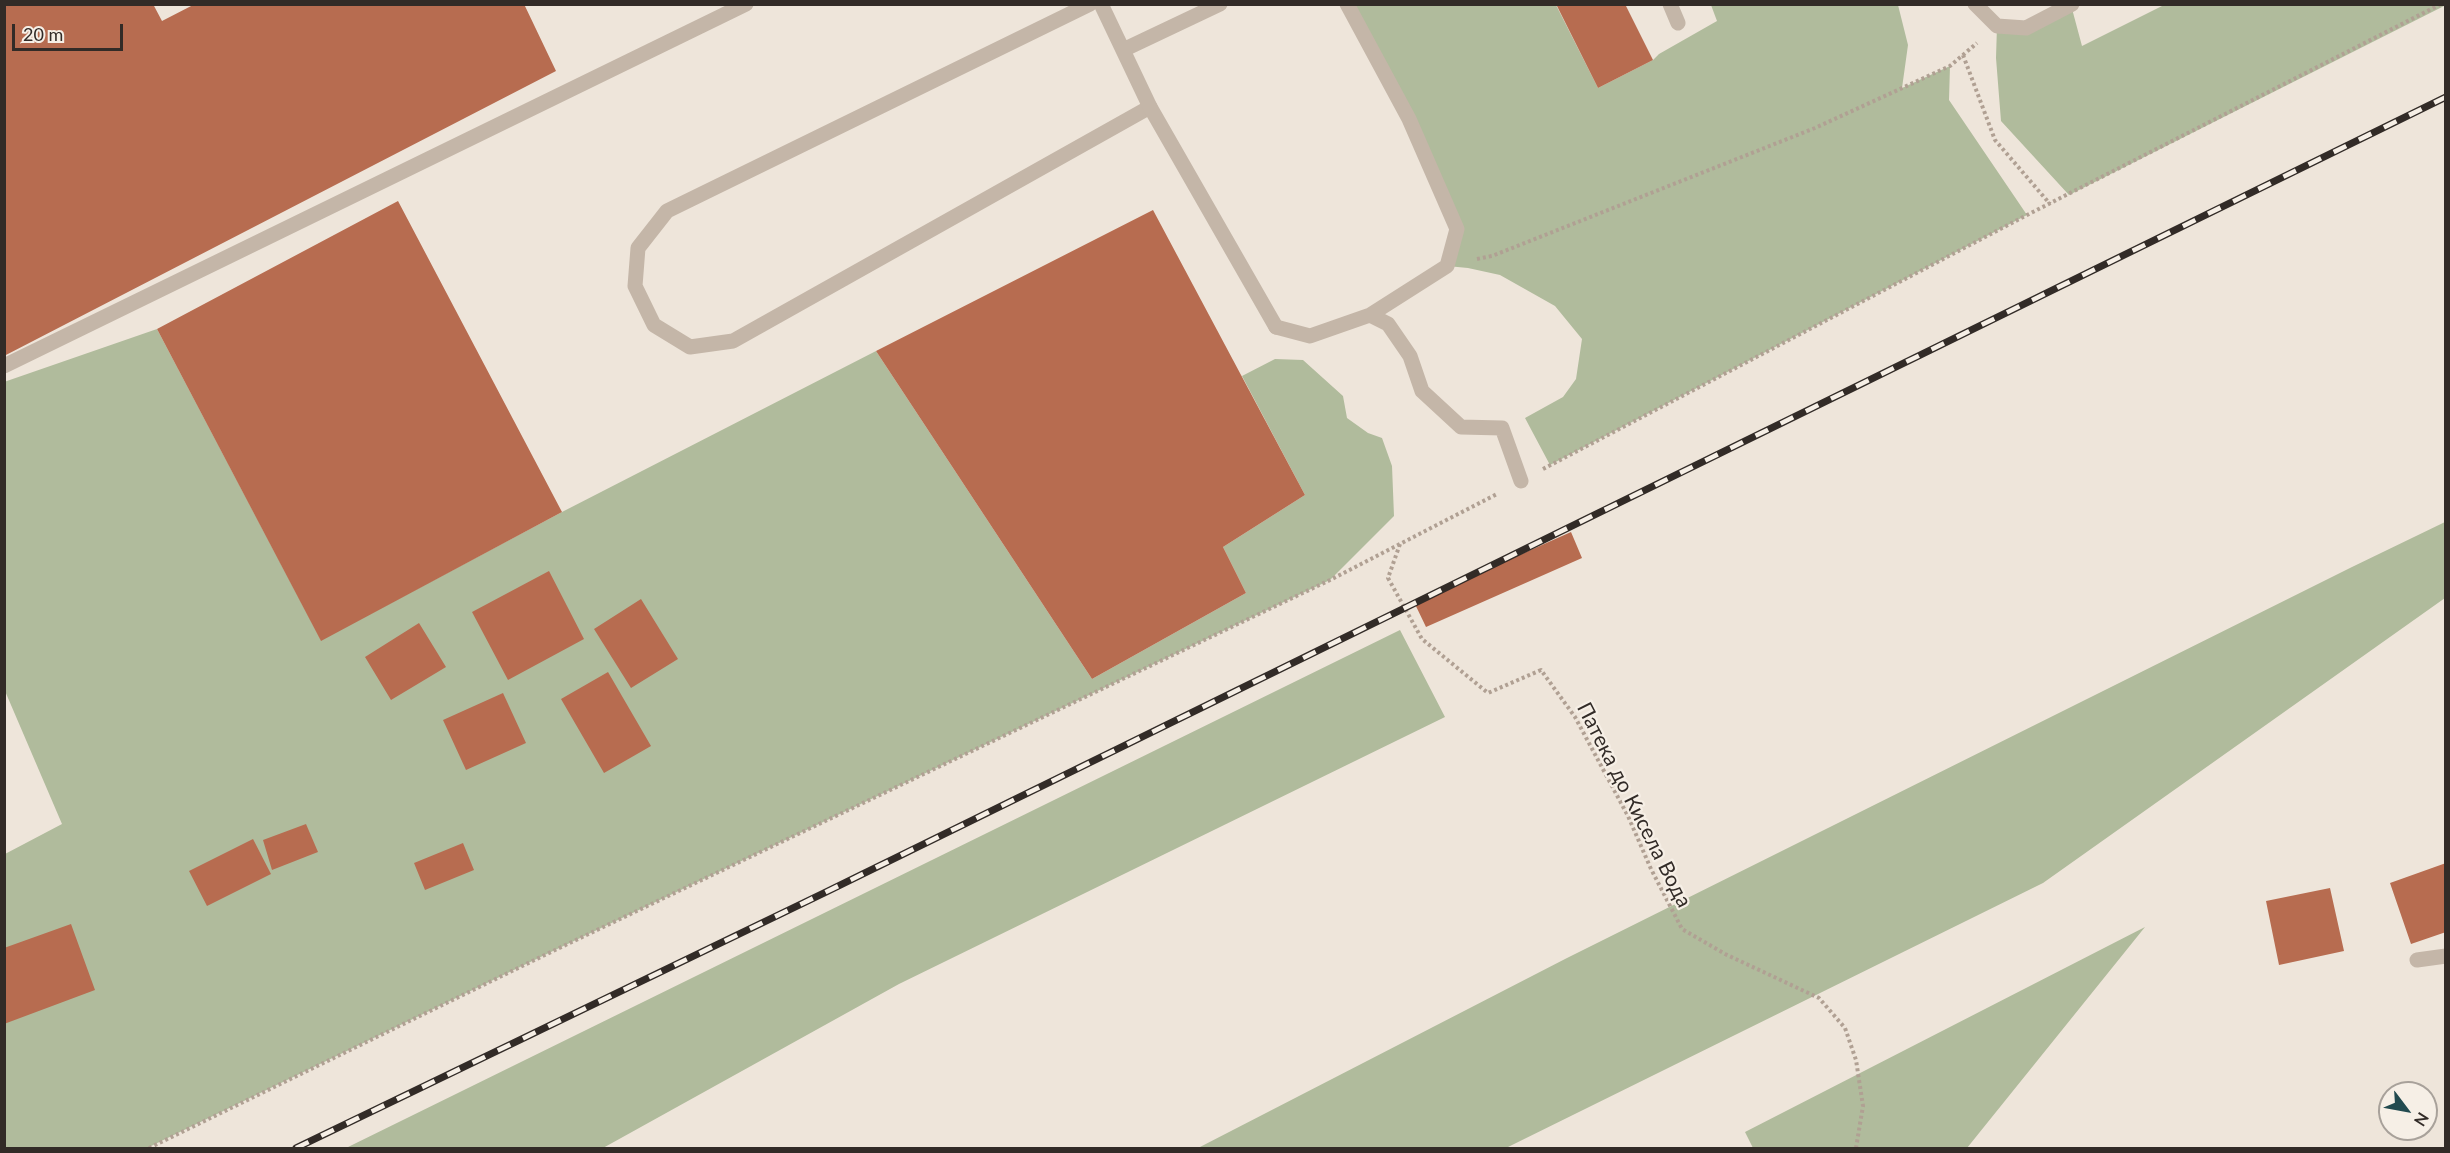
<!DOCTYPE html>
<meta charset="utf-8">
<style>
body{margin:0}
#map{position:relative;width:2450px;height:1153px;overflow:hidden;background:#eee5da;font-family:Lato,sans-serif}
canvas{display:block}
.frame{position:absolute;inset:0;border:6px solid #322b27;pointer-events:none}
.north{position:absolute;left:2378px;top:1081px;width:60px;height:60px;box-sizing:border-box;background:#f6efe6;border:2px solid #a8a19a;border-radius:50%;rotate:122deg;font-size:16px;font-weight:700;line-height:24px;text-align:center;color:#322b27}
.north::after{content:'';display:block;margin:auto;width:21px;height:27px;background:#224a4f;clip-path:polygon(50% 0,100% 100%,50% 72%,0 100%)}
.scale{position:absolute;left:12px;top:24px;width:111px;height:27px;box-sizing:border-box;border:3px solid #322b27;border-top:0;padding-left:8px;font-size:18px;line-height:21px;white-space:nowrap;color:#322b27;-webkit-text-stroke:4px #f6efe6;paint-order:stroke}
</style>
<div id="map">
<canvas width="2450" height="1153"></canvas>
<div class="frame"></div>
<div class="north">N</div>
<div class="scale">20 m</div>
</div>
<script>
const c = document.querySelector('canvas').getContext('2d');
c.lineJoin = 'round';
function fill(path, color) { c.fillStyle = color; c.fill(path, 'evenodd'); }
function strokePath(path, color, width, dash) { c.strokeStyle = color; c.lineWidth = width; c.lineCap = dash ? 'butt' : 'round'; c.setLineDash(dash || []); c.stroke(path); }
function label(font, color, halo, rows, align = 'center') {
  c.font = font + ' Lato,sans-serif'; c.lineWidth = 4.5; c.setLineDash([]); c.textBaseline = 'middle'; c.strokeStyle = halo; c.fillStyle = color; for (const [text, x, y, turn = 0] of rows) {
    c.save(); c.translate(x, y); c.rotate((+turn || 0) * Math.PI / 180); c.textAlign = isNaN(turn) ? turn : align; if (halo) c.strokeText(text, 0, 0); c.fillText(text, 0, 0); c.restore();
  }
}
const green = new Path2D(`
 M1349 5H1556L1598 88 1653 60 1659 54 1717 21 1711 5H1898L1908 45 1902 88 1950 66 1949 100 2027 215 1550 465 1525 418 1563 397 1576 379 1582 339 1555 306 1500 275 1468 268 1447 266 1457 229Z
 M2071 5 2082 46 2164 5H2446L2069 195 2001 121 1996 58 1997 26 2026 28Z
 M157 329 321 640 562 512 876 351 1092 679 1246 593 1223 547 1305 495 1242 376 1275 359 1303 360 1343 396 1347 418 1368 433 1382 438 1392 466 1394 516 1330 580 553 951 147 1148H5V854L62 824 5 691 4 382Z
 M2445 522V598L2043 883 1506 1148H1198L1567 958 2352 567Z
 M1400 630 1445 717 899 984 603 1148H346Z
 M2145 927 1967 1148H1753L1745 1132Z`);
const building = new Path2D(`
 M4 4H153L162 21 195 4H524L556 71 4 356Z
 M1556 4H1625L1653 60 1598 88Z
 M398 201 562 512 321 641 157 329Z
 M1153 210 1305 495 1223 547 1246 593 1092 679 876 351Z
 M1571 532 1582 558 1426 627 1414 602Z
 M549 571 584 639 508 680 472 612Z
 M641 599 678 659 631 688 594 629Z
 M419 623 446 667 391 700 365 657Z
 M608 672 651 746 604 773 561 699Z
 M503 693 526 743 466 770 443 720Z
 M306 824 318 852 272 870 263 840Z
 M253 839 271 874 207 906 189 871Z
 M463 843 474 870 425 890 414 863Z
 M2446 863V932L2411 944 2390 883Z
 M2330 888 2344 951 2279 965 2266 901Z
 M71 924 95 990 4 1024V948Z`);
const path = new Path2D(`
 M1963 55 1995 140 2050 204
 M1477 259 1492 256 1815 128 1950 66 1977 43
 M1543 469 2027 215 2441 4
 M1400 544 1388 578 1422 639 1488 693 1541 670 1575 717 1628 816 1651 869 1682 929 1725 954 1819 998 1845 1028 1856 1060 1863 1106 1856 1148
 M149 1148 553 951 1330 580 1497 494`);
const service = new Path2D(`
 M1090 4 667 211 638 248 635 286 654 325 690 347 733 341 1150 107
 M1370 315 1388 324 1410 356 1422 391 1461 427 1502 428 1521 481
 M1276 327 1310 336 1370 315 1447 266 1457 229 1409 119 1347 4
 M2417 960 2446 956`);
const minor = new Path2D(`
 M1101 4 1150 107 1276 327
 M1670 4 1678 23
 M1975 4 1997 26 2026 28 2072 4
 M1123 50 1220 4
 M4 366 746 4`);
const rail = new Path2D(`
 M296 1148 824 893 2446 97`);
const streetNames = [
 ["Патека до Кисела Вода",1634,805,63]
];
fill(green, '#b0bb9c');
fill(building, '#b76c50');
strokePath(path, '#b0a093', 4, [3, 3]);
strokePath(service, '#c4b6a8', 15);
strokePath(minor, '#c4b6a8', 15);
strokePath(rail, '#322b27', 7);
strokePath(rail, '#f6efe6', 4.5, [14]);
label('21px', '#322b27', '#f6efe6', streetNames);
</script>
